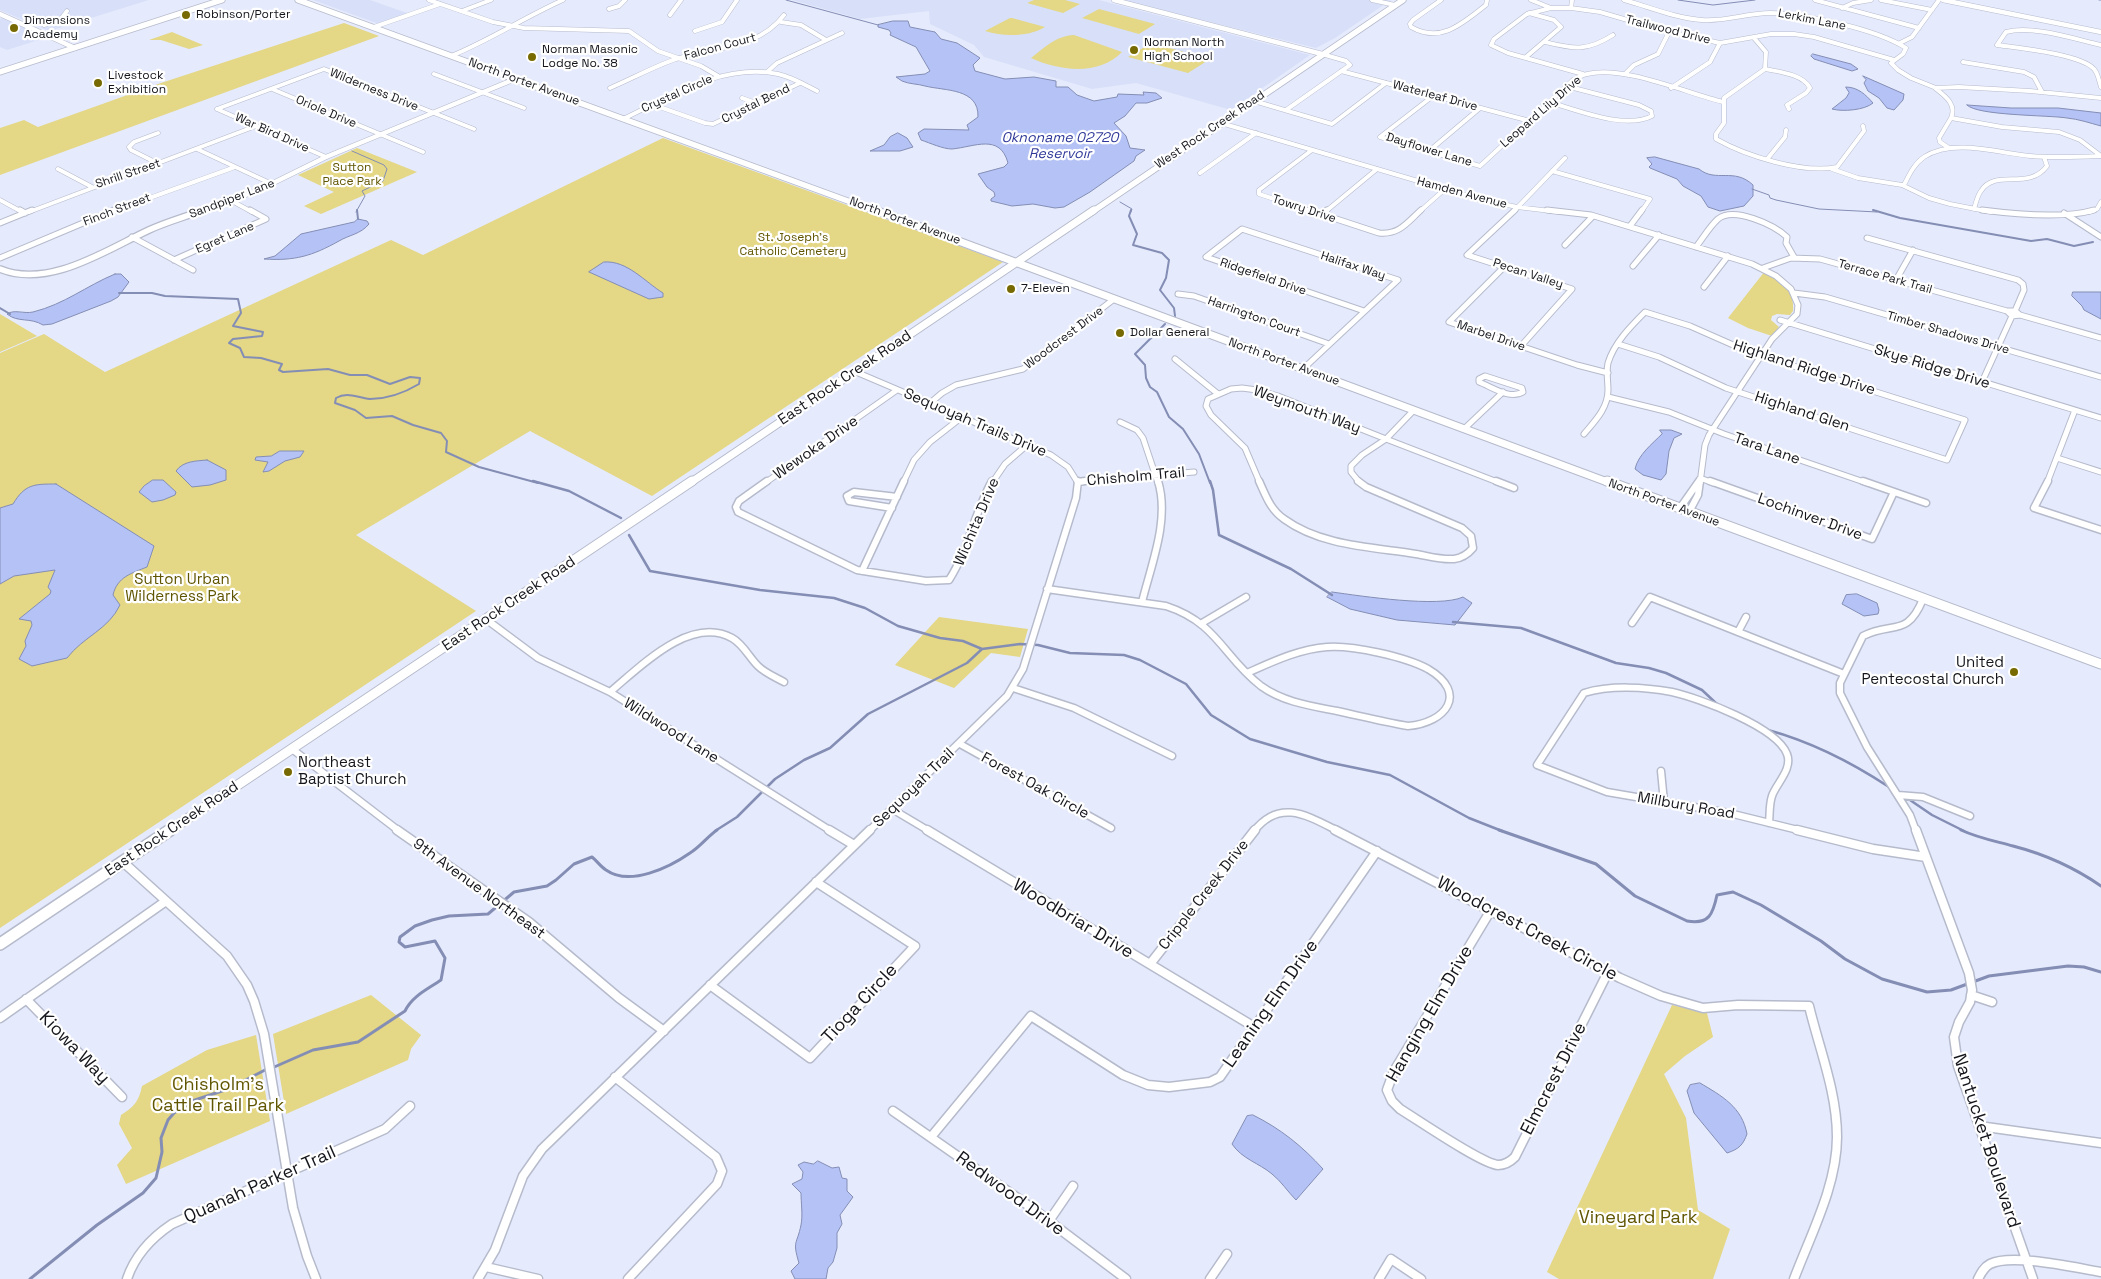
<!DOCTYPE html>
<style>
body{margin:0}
canvas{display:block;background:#e5eafc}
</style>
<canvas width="2101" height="1279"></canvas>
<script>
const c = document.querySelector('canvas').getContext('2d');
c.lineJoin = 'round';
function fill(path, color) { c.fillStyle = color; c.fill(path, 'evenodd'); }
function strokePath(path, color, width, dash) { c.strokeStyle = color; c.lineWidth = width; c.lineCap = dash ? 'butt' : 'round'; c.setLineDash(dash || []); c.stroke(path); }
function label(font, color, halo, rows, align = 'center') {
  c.font = font + ' "Space Grotesk",sans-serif'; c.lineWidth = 4.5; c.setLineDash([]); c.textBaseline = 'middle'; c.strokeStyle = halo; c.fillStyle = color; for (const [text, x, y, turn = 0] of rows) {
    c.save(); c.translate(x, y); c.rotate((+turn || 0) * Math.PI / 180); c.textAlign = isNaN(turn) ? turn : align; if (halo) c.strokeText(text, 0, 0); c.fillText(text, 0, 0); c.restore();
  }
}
const built = new Path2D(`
 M0 0H149L49 31 0 10Z
 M313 0H370L410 14 379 24Z
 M792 0H1099L1310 55 1231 110 1136 83 1092 89 984 57 974 45 930 24 929 11 860 19Z
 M1120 0H1391L1335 38 1316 48Z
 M6 17 48 37 7 50 0 47V19Z`);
const green = new Path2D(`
 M1034 0H1065L1080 4 1063 13 1027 3Z
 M1099 9 1155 24 1139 34 1082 18Z
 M1010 18H1012L1045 27C1028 37 1004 37 985 31Z
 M344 23 379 36 0 175V128L24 120 38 127 161 83Z
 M172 32 203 45 189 49 161 40H149Z
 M1074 35 1122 52C1099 76 1059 71 1031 58 1045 47 1056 36 1074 35Z
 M1151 43 1210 59 1188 73 1128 57Z
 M663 138 1003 262 652 496 530 431 356 535 476 611 0 928V353L44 334 105 372 391 240 423 255Z
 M357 148 417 172 321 214 304 206 334 192 298 175Z
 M1765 271C1781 282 1795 290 1793 311L1790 315 1777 314 1772 316 1771 320 1779 327 1772 336 1748 328 1728 318Z
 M0 314 37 336 0 352Z
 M939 617 1028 629 1020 657 991 653 954 688 895 665Z
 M371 995 421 1035 411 1049 408 1060 286 1114 273 1034Z
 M1672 1005 1707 1013 1713 1037 1685 1056 1664 1074 1686 1118 1698 1210 1730 1229 1713 1279H1559L1547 1272Z
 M256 1035 270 1121 126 1184 117 1165 132 1148 119 1124 121 1115C134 1107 139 1101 142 1086L207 1050Z`);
const water = new Path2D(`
 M893 21H908L910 27 935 32 941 39 957 43 980 58 973 65 975 71 1005 79 1034 77 1056 81V87H1068L1077 95 1094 101 1117 97 1118 94 1144 95 1143 92 1156 93 1162 98 1147 103H1136L1125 116 1114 123 1126 136 1130 148 1145 150 1136 156 1134 161 1090 192 1064 207 1055 208 1033 204 1012 206 991 201V199L995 196 994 192 987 187 978 174 1004 167 1008 163C1000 133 974 147 952 149 943 149 930 143 921 140L918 133 924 129 969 130 967 125 978 117C979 88 945 91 925 86 919 84 908 84 902 81 900 80 898 78 896 77L925 74 930 71 916 47 890 35 891 33 889 30 878 27V25Z
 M1813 54 1851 64 1858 69 1852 71 1814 59 1811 56Z
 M1863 76 1904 94 1903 100 1894 110 1887 108 1879 98 1868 91 1864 83 1866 80Z
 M1846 87C1858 87 1866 95 1873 103 1865 110 1843 112 1832 109L1846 98 1849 93Z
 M1967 105 2011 108H2058L2101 113V126C2090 123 2078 119 2067 118 2049 115 1977 116 1967 105Z
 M898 133 907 138 913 147 900 151H870L884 145 890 137Z
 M1655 157 1699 169C1716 183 1734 167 1753 185V196L1744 206 1720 211 1708 207 1701 196 1683 186 1677 179 1650 168 1649 167 1652 164 1647 158Z
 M358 219 367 221 369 224C361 234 349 235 339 241 312 256 295 261 264 259L275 256 301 234 354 222Z
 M604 262C627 260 645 282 663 293V297L649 299 589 272Z
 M115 274H121L129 282 118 297 111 301 52 324 43 325C30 317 18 323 7 314 14 309 24 314 33 312 65 304 86 286 115 274Z
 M2073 292H2101V319L2084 310 2082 306 2072 296Z
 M1660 430H1671L1682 434 1674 438 1669 451 1666 474 1661 480 1643 475 1635 469C1638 455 1652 444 1662 434Z
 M280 451H304L300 457 285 461 269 471 263 472 268 462 255 460 256 457 271 456Z
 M207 460 226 470V480L210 485 192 487 176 471C183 461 196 461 207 460Z
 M153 480H163L176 492 175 495 163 500 152 502 139 492 144 486Z
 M56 484 154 546 147 567C132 573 117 577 113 595L120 605C108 630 84 636 67 658L32 666 19 659 26 646 25 641 32 625 31 621 19 619 50 594 51 591 48 587 55 570 14 576 0 584V508L13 504C25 484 34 484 56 484Z
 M1332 592C1361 596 1439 608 1463 597L1472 603 1455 625 1397 620 1350 609 1327 597Z
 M1857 594 1877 603 1879 610 1878 614 1864 616 1842 604 1846 595Z
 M1700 1083C1722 1096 1742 1107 1747 1134 1743 1145 1739 1149 1727 1153L1694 1113 1687 1091 1690 1085Z
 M1253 1115C1281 1129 1302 1146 1323 1169L1296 1200C1288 1192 1281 1181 1272 1174 1259 1163 1242 1159 1232 1144L1247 1116Z
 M818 1161 832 1168 839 1167 842 1178 847 1179V1191L853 1197 840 1215 842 1224 837 1233V1248L833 1262 828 1268 826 1279H795L791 1271 799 1263C792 1240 797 1245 801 1225 803 1215 801 1203 801 1193L792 1184 802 1179 803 1172 798 1165 804 1162 813 1164Z`);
const streamFar3 = new Path2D(`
 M786 0 878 25
 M1678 0 1713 5 1755 0
 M2099 0H2101
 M352 151 384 165 387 169 383 181 362 191 365 196 356 212
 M1752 189 1769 195 1770 198 1776 200 1819 209 1877 212
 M1120 202 1132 209 1131 212`);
const streamFar2 = new Path2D(`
 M357 210 358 219
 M1131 210 1129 216 1137 234 1133 245 1162 253 1169 260 1166 278 1160 290 1174 308 1175 316
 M1873 210 1900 218 2031 241 2047 239 2074 246 2093 242
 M119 293H152L165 296 238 299 241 313 233 326 263 332 262 336 233 339 229 343 240 348 244 357 261 358 282 364 279 370 283 372 328 369 350 375H367L390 384 410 377 420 378 419 384C404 393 388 399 370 399 357 398 348 391 336 398L335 403 355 410 366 418 392 416 413 425 441 433 447 441 446 452 479 467 538 483
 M0 308 10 314
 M1165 324 1135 354 1145 365 1146 378 1150 387 1157 392 1169 417 1183 429 1199 454 1210 483`);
const streamFar1 = new Path2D(`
 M533 481 569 491 621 518
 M1210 481 1213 490 1219 535 1291 569 1332 595
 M629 535 650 571 760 590 834 598 865 608 898 626 940 638 963 641 982 649 1020 644 1038 645 1070 653 1124 655 1140 660 1186 684 1211 715 1250 739 1327 762 1390 775 1469 818 1502 831
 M1453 622 1521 628 1616 663 1649 668 1666 673 1702 690 1718 705
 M1729 715 1755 728
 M1768 730C1812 742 1851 762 1889 787
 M1907 798 1932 815 1964 831
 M715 831 737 817 775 779 804 760 830 748 868 714 967 663 982 649`);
const stream = new Path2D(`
 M1499 830 1596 864 1635 896 1687 921C1709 925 1713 914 1717 895L1733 892 1761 905 1821 941 1845 959 1882 979 1927 992 1951 990 1989 976 2068 966 2084 967 2101 972
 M1961 830C1978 838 1995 841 2013 846 2044 854 2075 868 2101 886
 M272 1068 313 1050 358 1042 405 1011C412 996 428 989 441 980L445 958 435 941 405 947 399 942 400 937 415 926 432 920 449 916 488 914 514 892 547 886 556 880 574 864 592 857C597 861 601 867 606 870 630 887 670 867 690 853 700 847 707 837 717 830
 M30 1279 97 1225 143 1193 156 1178 162 1152 161 1138 168 1120 174 1113 192 1101 228 1089 267 1069`);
const minorFar3 = new Path2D(`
 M429 0 493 22 524 28 629 31 658 51 701 66 718 76
 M1372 0 1395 5
 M1441 0 1413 20 1410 24 1411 27C1441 44 1463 23 1486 5L1487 0
 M1531 0 1551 8H1571L1600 12 1665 31 1720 43 1771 34H1794L1814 37 1894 60
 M1624 0C1650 7 1675 18 1702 20 1725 22 1747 13 1770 13 1806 14 1876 29 1906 48L1903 54 1891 63 1898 70 1911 78 1936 88 1959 87 2030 91 2101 98
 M1815 0 1919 28
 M1881 0 1932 10
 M1551 8 1527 14 1494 39 1491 45 1508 53 1583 74
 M1571 8 1572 0
 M1842 8 1853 3 1871 0
 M609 9 619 6 625 0
 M462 11 491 0
 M670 15 681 0
 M781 22 801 25 826 40
 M44 25 61 19 67 11
 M374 27 440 4
 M695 31 722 22 737 0
 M1754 38 1766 52 1765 69 1724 98V123L1716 134V139C1746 156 1803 174 1837 167L1864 131 1863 126
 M1545 42C1574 49 1586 52 1613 35
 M1900 43 1912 37 1939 0
 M2101 45C2074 39 2033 25 2006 32L1997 45C2018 48 2080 54 2094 69 2098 73 2099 81 2101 87
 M451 56C490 40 525 17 563 0
 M1526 57 1561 27 1554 20 1529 13
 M1963 62 2024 72 2034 77 2042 92
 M1765 69C1779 72 1803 74 1810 88L1806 93 1787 105 1789 109
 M1341 71 1530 121
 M767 72 777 63 842 33
 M434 74 524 108
 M1625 74 1634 65 1658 54 1669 32
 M610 88C631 79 651 68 673 60 711 47 758 50 784 15
 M1671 88 1710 62 1720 43
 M1935 88C1945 96 1957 104 1951 118L2002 127 2059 132 2080 140 2101 156
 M272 89 423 152
 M1433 96 1380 137 1480 166 1573 80C1577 78 1582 75 1587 74 1624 65 1686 93 1723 102
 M742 98 756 103
 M1254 101 1332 124 1386 83
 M1549 102C1577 110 1625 130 1652 116L1651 111 1639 105 1566 86
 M654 105 705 123 713 124 800 83
 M217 109 324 69 474 129
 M217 109 326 157
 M1286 110 1350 65 1346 61 1322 54
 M623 119C671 96 723 63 778 74 792 77 805 85 817 91
 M1221 123 1479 199 1517 207 1559 212
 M158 133 134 142 129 147 131 150 159 164
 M1949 148 1940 142 1939 138 1951 118
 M197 149 272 184
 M1312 150 1259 190V194L1313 212
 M1429 151 1480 108
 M1768 158 1785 137 1786 130
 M58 169 92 187
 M1832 169 1858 178 1902 185 1929 198 1950 204 1991 212
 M1552 171 1650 199 1641 212
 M1200 173 1256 133
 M1904 185C1909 175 1914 164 1924 157 1954 138 1998 153 2030 156 2054 158 2077 157 2100 156
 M0 200 22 212
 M232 201 252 212
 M1974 209C1976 203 1977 196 1981 191 1995 168 2029 191 2047 166L2044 157
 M29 212 256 126
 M111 212 235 167
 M1325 212 1377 169
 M1419 212 1445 189
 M1513 212 1565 158
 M2090 212 2097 209 2101 202`);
const minorFar2 = new Path2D(`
 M20 210 25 213
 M1309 210 1379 233C1399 235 1407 223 1421 210
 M1515 210 1467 255 1572 289 1521 346
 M1547 210 1591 215 1752 264 1776 276 1791 289 1798 305 1797 314 1772 339 1709 435 1705 445 1700 483
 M1982 210C2013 214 2064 219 2094 210
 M2064 213 2101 237
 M1321 215 1327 210
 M0 223 32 210
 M1630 226 1642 210
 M132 237 193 270
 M1867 238 2018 280 2023 284 2024 290 2015 311
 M1565 245 1593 216
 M1696 247C1703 238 1710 226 1718 219 1734 206 1774 225 1787 237L1786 243 1794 257
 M0 258 114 210
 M174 260 266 219 250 210
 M1633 266 1659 235
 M1504 267 1449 322 1577 365 1608 373
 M1763 268 1791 258 1820 259 2007 311
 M1896 280 1913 250
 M1704 287 1728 256
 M1794 293 1825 297 2101 377
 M1178 294 1194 296 1329 344
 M2007 311H2015L2020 315 2012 316Z
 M2020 315 2101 338
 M1780 320 2101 418
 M1175 359 1218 394
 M1303 369 1398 280 1242 229 1206 257 1364 311
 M856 372 1051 455 1068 467 1078 483
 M1485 376 1522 388 1523 392C1510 400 1492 387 1479 382V379Z
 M1982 382 2012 316
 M1608 397 1669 412 1724 434 1867 483
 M929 404 942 393 956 385 1023 369 1114 299
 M1120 422 1137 430 1143 438 1158 483
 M1464 429 1503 392
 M1584 434C1595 421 1608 408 1608 390 1608 381 1606 371 1608 363 1614 343 1631 326 1645 312L1690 326 1749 352 1965 420 1947 460 1726 388 1659 357 1618 344
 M1386 439 1500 483
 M1386 439 1414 410
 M2057 458 2101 472
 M1700 478 1713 483
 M1078 482 1194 472
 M765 483 897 390
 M903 483 914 460 930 442 962 417
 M992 483 1005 464 1027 445
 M1260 483 1245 448 1211 415 1206 406 1208 399 1231 389 1242 388 1257 390 1278 396 1386 439
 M1360 483 1351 472V466L1362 455 1386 439
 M1698 483 1699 481
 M2047 483 2075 410`);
const minorFar1 = new Path2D(`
 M767 481 739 501 736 507 738 512 857 570 926 581 949 580C969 549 974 513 992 481
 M1259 481C1266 496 1270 509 1284 519 1321 546 1372 547 1416 554 1428 556 1441 560 1454 559 1462 558 1468 554 1473 548L1471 536 1462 528 1366 487 1358 481
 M1496 481 1514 488
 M1710 481 1872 539 1894 492
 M1863 481 1926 503
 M2048 481 2034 508 2101 530
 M1078 482 1085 481
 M892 508 849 501 847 496 854 492 897 497
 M1680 508 1699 481
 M1689 512 1698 495 1700 481
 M862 571 904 481
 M1047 589 1166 606C1218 623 1223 657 1261 686 1283 702 1311 706 1337 711 1360 716 1384 722 1408 726 1446 723 1469 693 1428 669 1406 657 1353 645 1327 647 1299 649 1272 662 1247 673
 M1142 602C1151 565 1170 520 1158 481
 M487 620 538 658 610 692 831 831
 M1202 623 1246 597
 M1632 623 1650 597 1844 674
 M1738 632 1746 617
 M1013 688 1074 708 1172 756
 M610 692C640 667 690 615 732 638 743 644 749 657 758 666 765 673 775 677 784 682
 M960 744 1111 828
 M292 749 399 831
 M1661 771 1664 802
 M1898 795 1923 797 1970 816
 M892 809 929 831
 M1769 823C1770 814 1769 805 1772 796 1776 784 1793 769 1787 754 1777 727 1699 698 1672 692 1645 687 1610 685 1584 693L1537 765 1607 792 1729 813 1802 831
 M869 831 1007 696 1023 669 1076 498 1078 481
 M1254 831C1280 798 1308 816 1338 831
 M1916 831 1910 815 1867 747 1840 693V683L1863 636C1893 621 1907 638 1923 599`);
const minor = new Path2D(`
 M397 830 529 922 619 998 664 1031
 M829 830 854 845
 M927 830 1256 1028
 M1335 830 1620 978 1661 996 1703 1008 1738 1005 1809 1006C1819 1048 1837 1092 1837 1137 1837 1185 1811 1234 1794 1279
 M1797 830 1873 849 1926 857
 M1916 830 1969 973 1972 990 1970 1002 1959 1022 1954 1037 1958 1066 2033 1279
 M123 862 227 956 247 985 254 1001 264 1034 293 1208 307 1256 316 1279
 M1491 910 1394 1071 1387 1090 1392 1101 1400 1109C1418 1120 1482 1164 1498 1165 1505 1165 1510 1162 1515 1157L1608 972
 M1150 964 1255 830
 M710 985 810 1058 915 946 816 882
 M1971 995 1992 1002
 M26 999 122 1097
 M0 1018 166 901
 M615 1077 716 1157 722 1171 717 1184 628 1279
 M893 1111 1029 1206 1126 1279
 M1979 1126 2101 1143
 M931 1137 1031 1016 1123 1075 1148 1085 1169 1087 1210 1082 1220 1077 1377 851
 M1049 1221 1073 1186
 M486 1267 538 1279
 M127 1279C135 1255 151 1238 172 1224L385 1129 410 1106
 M478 1279 495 1250 523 1176 542 1149 870 830
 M1210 1279 1227 1254
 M1379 1279 1391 1259 1421 1279
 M1978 1279C1981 1273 1984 1267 1990 1264 2012 1253 2076 1268 2101 1272`);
const tertiaryFar1 = new Path2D(`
 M1114 0 1322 54
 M1943 0 2101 32
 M0 14 75 48
 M200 212 259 190 326 157 515 79`);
const tertiary = new Path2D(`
 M0 269C49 289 106 250 149 230 166 222 185 217 203 210`);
const secondaryFar3 = new Path2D(`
 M298 0 878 212
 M0 72 222 0
 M1092 212 1403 0`);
const secondaryFar2 = new Path2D(`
 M875 210 1610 483
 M690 483 1094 210`);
const secondaryFar1 = new Path2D(`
 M1607 481 2101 664
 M169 831 692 481`);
const secondary = new Path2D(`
 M0 944 170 830`);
const markers = [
 [186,15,5,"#776a02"],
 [14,28,5,"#776a02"],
 [1134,50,5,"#776a02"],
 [532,57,5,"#776a02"],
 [98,83,5,"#776a02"],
 [1011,289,5,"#776a02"],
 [1120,333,5,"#776a02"],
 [2014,672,5,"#776a02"],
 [288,772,5,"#776a02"]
];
const farPoinames = [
 ["Robinson/Porter",196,15],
 ["Dimensions",24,21],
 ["Academy",24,35],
 ["Norman North",1144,43],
 ["High School",1144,57],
 ["Norman Masonic",542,50],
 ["Lodge No. 38",542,64],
 ["Livestock",108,76],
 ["Exhibition",108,90],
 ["7-Eleven",1021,289],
 ["Dollar General",1130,333]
];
const farStreetnames = [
 ["Lerkim Lane",1812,20,11],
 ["Trailwood Drive",1668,30,14],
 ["Falcon Court",720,47,-15],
 ["North Porter Avenue",524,82,20],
 ["Wilderness Drive",374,90,22],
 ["Crystal Circle",677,94,-24],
 ["Waterleaf Drive",1435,96,15],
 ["Crystal Bend",756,104,-26],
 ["Oriole Drive",326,112,23],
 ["Leopard Lily Drive",1541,112,-41],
 ["West Rock Creek Road",1210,130,-34],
 ["War Bird Drive",272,133,24],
 ["Dayflower Lane",1429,150,17],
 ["Shrill Street",128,174,-19],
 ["Hamden Avenue",1462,193,15],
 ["Sandpiper Lane",232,199,-21],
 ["Towry Drive",1304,209,18],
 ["Finch Street",117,210,-21],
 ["North Porter Avenue",905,221,20],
 ["Egret Lane",225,238,-23],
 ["Halifax Way",1353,266,18],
 ["Pecan Valley",1528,274,18],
 ["Ridgefield Drive",1263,277,19],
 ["Terrace Park Trail",1885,277,16],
 ["Harrington Court",1254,317,20],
 ["Timber Shadows Drive",1948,333,16],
 ["Marbel Drive",1491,336,19],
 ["Woodcrest Drive",1064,338,-37],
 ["North Porter Avenue",1284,362,20],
 ["North Porter Avenue",1664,503,20]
];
const farParknames = [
 ["Sutton",352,168],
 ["Place Park",352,182],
 ["St. Joseph's",793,238],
 ["Catholic Cemetery",793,252]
];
const farWaternames = [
 ["Oknoname 02720",1060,138],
 ["Reservoir",1060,154]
];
const streetNames = [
 ["Skye Ridge Drive",1932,367,17],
 ["Highland Ridge Drive",1804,368,18],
 ["East Rock Creek Road",845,378,-34],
 ["Weymouth Way",1307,410,20],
 ["Highland Glen",1802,412,18],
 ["Sequoyah Trails Drive",975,423,23],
 ["Wewoka Drive",816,448,-35],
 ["Tara Lane",1767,449,19],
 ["Chisholm Trail",1136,477,-5],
 ["Lochinver Drive",1810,517,20],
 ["Wichita Drive",977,522,-67],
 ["East Rock Creek Road",509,604,-34],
 ["Wildwood Lane",671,731,32],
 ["Forest Oak Circle",1035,786,29],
 ["Sequoyah Trail",914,788,-44],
 ["Millbury Road",1686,806,10],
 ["East Rock Creek Road",172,829,-34],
 ["9th Avenue Northeast",479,889,36],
 ["Cripple Creek Drive",1204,895,-52]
];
const parkNames = [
 ["Sutton Urban",182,580],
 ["Wilderness Park",182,597]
];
const poiNames = [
 ["United",2004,663],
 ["Pentecostal Church",2004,680],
 ["Northeast",298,763,"left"],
 ["Baptist Church",298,780,"left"]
];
const nearStreetnames = [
 ["Woodbriar Drive",1073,919,31],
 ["Woodcrest Creek Circle",1527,929,28],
 ["Tioga Circle",860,1004,-47],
 ["Leaning Elm Drive",1271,1004,-55],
 ["Hanging Elm Drive",1430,1014,-60],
 ["Kiowa Way",74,1048,46],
 ["Elmcrest Drive",1554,1079,-63],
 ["Nantucket Boulevard",1986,1141,72],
 ["Quanah Parker Trail",260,1185,-24],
 ["Redwood Drive",1010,1194,36]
];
const nearParknames = [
 ["Chisholm's",218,1085],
 ["Cattle Trail Park",218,1106],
 ["Vineyard Park",1638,1218]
];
fill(built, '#d8e0f9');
fill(green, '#e4d785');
fill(water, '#b4c2f6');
strokePath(water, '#848eb5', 1);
strokePath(streamFar3, '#848eb5', 1);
strokePath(streamFar2, '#848eb5', 2);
strokePath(streamFar1, '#848eb5', 2.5);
strokePath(stream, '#848eb5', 3);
strokePath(minorFar3, '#b6bbcc', 5);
strokePath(minorFar2, '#b6bbcc', 7);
strokePath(minorFar1, '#b6bbcc', 9);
strokePath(minor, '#b6bbcc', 11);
strokePath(tertiaryFar1, '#b6bbcc', 5.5);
strokePath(tertiary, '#b6bbcc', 8);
strokePath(secondaryFar3, '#b6bbcc', 7);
strokePath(secondaryFar2, '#b6bbcc', 9);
strokePath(secondaryFar1, '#b6bbcc', 11);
strokePath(secondary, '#b6bbcc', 14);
strokePath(minorFar3, '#fff', 4);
strokePath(minorFar2, '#fff', 5);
strokePath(minorFar1, '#fff', 6);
strokePath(minor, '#fff', 8);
strokePath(tertiaryFar1, '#fff', 4.5);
strokePath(tertiary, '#fff', 5.5);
strokePath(secondaryFar3, '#fff', 5.5);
strokePath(secondaryFar2, '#fff', 7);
strokePath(secondaryFar1, '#fff', 9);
strokePath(secondary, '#fff', 11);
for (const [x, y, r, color] of markers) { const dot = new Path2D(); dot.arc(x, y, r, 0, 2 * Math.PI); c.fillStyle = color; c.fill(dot); strokePath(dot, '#fff', 2); }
label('12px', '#14161c', '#fff', farPoinames, 'left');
label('12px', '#14161c', '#fff', farStreetnames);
label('12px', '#605500', '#fff', farParknames);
label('italic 14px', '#2f3899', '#fff', farWaternames);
label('15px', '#14161c', '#fff', streetNames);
label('15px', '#605500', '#fff', parkNames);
label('15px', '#14161c', '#fff', poiNames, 'right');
label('18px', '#14161c', '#fff', nearStreetnames);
label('18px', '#605500', '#fff', nearParknames);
</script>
